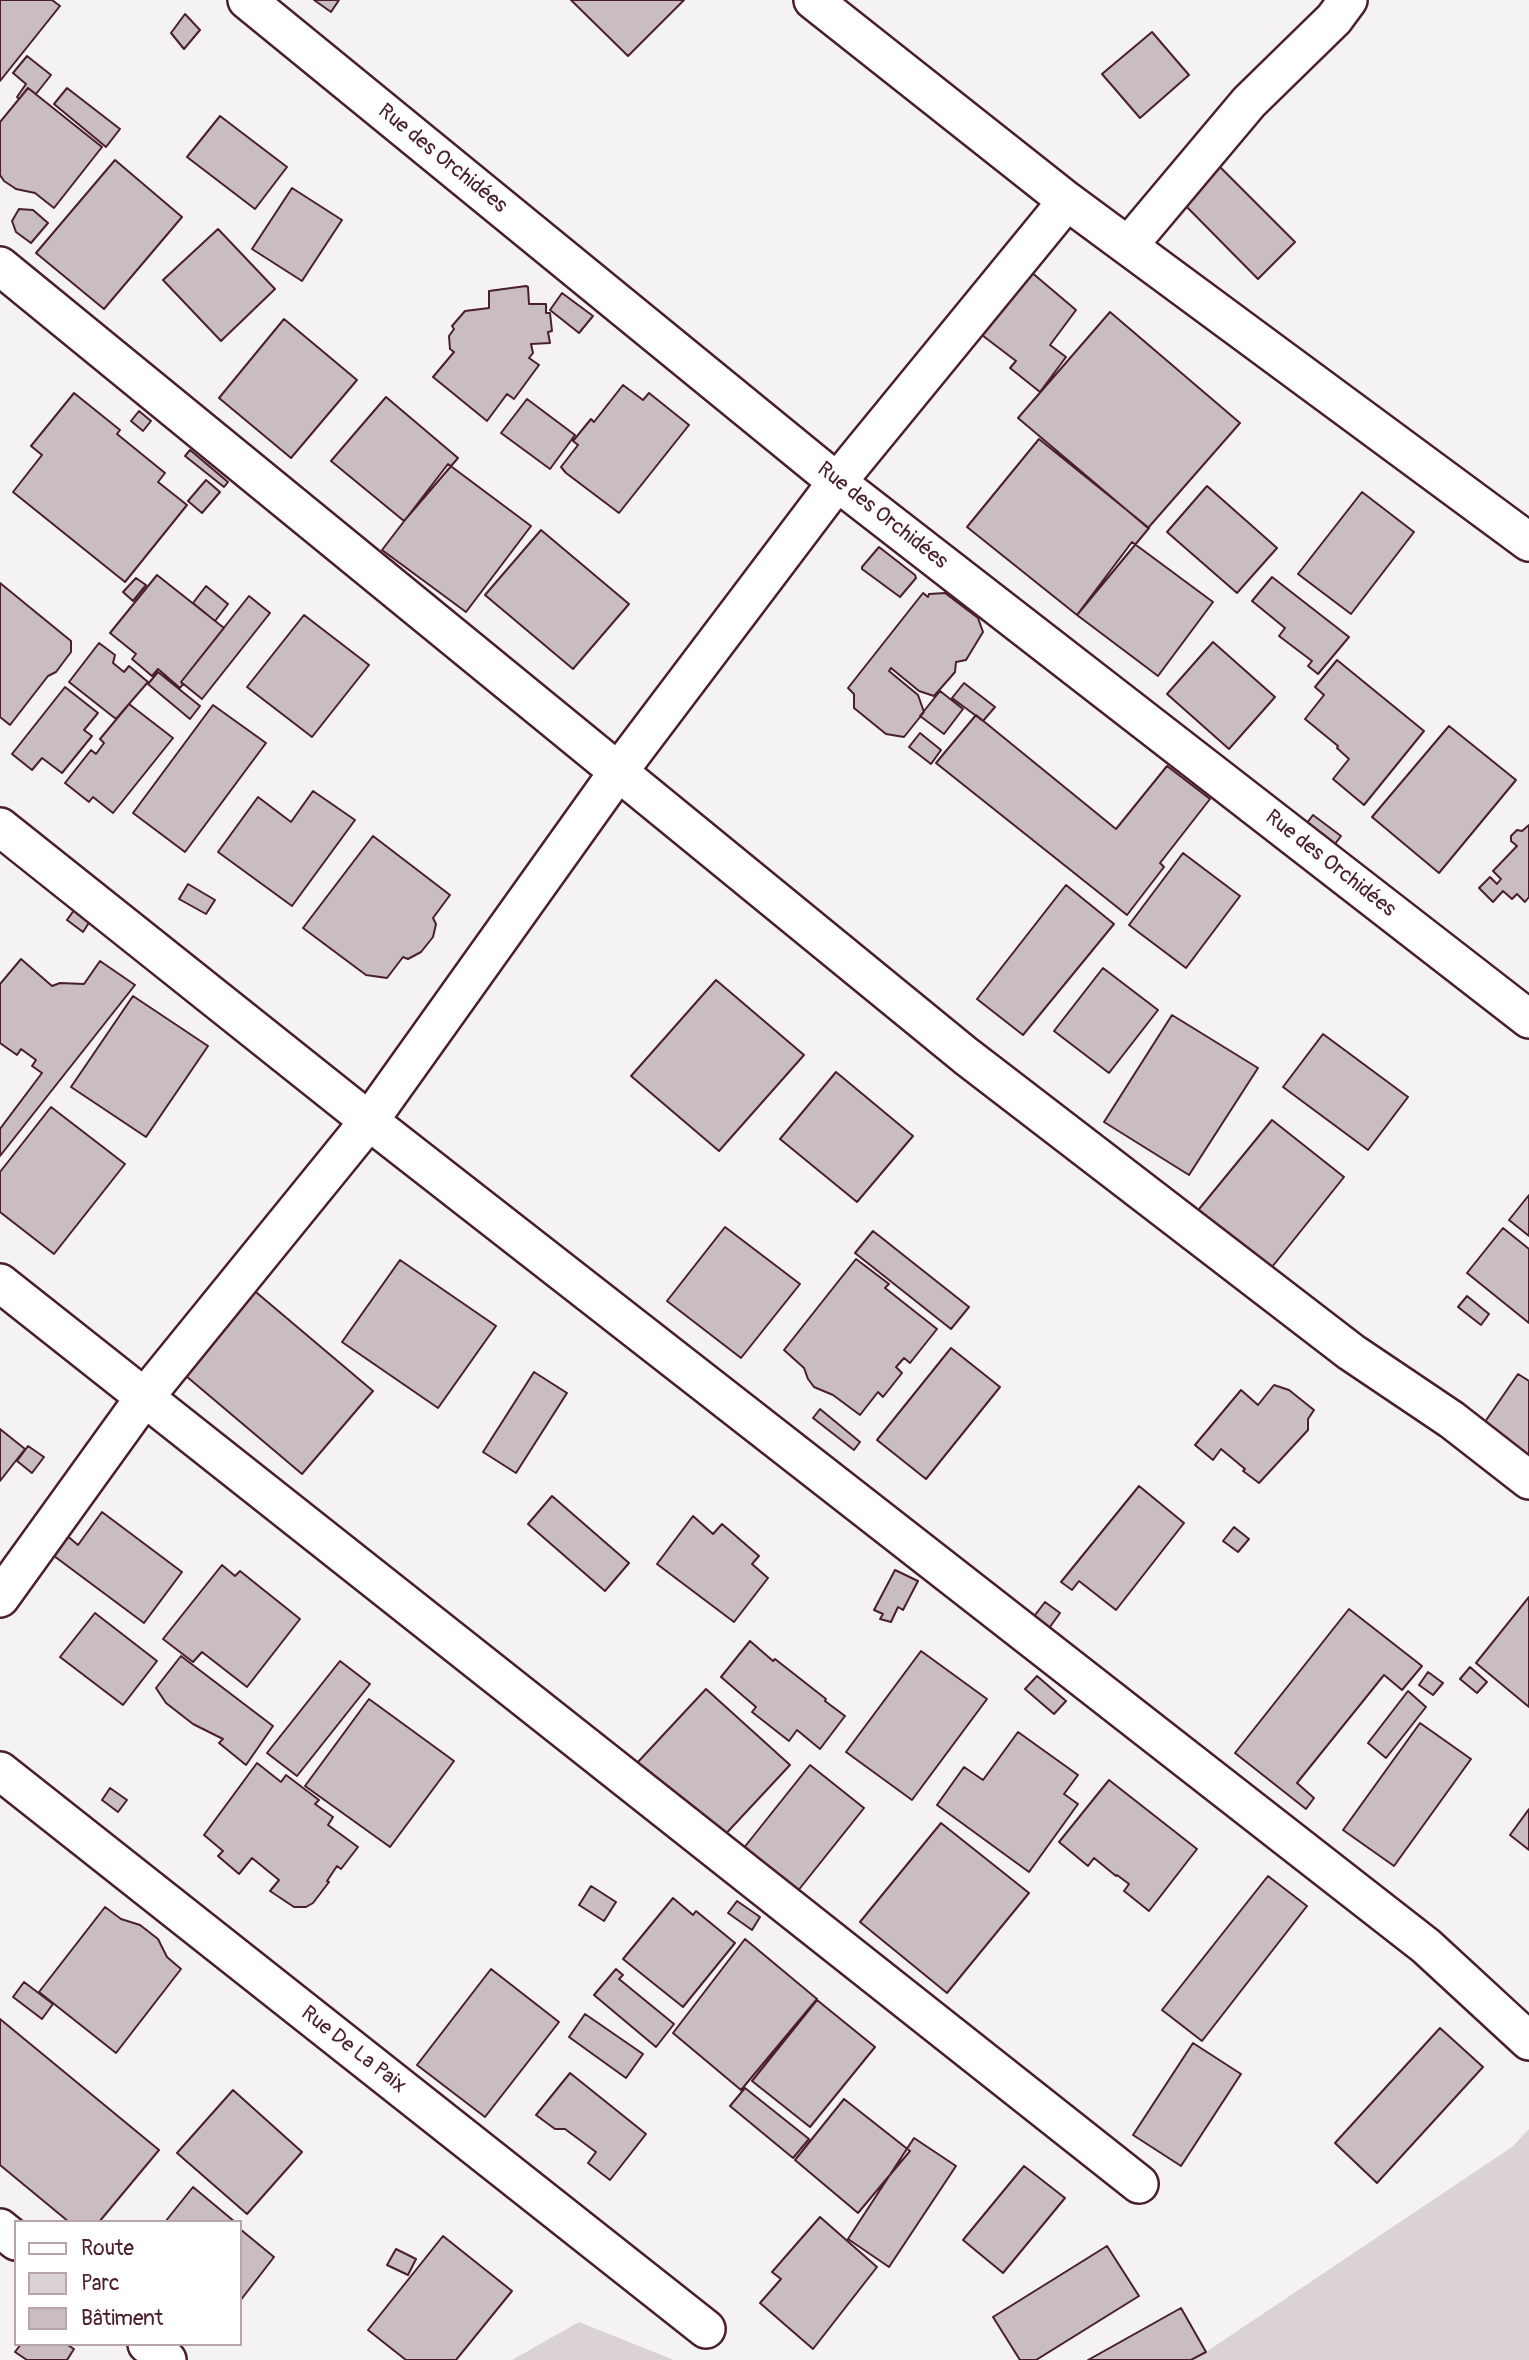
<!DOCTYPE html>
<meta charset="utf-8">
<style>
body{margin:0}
#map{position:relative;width:1529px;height:2360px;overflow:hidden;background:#f4f2f2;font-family:Pangolin,sans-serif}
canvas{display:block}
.legend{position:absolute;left:14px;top:2220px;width:228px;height:126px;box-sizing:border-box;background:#fff;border:2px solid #b7a5aa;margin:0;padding:9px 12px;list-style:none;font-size:21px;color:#4a1f2b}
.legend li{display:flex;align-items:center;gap:14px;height:35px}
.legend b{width:35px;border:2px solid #b7a5aa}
</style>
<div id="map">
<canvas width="1529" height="2360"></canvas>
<ul class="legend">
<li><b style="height:9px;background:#fff"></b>Route</li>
<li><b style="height:19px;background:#dbd2d5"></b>Parc</li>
<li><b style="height:19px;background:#cabdc1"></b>Bâtiment</li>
</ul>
</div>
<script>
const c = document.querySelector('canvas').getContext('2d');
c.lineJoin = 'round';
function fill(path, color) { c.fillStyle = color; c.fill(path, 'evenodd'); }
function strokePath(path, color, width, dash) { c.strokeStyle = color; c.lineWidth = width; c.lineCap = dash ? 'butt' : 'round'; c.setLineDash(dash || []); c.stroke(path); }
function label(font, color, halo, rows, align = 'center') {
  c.font = font + ' Pangolin,sans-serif'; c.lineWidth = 6; c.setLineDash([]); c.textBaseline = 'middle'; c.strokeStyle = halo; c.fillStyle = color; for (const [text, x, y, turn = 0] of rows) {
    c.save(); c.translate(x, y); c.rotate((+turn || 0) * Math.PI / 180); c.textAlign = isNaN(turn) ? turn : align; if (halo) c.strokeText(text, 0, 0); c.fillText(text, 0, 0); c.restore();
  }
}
const green = new Path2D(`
 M1529 2129V2360H1194L1512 2147Z
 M579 2322 674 2360H512Z`);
const building = new Path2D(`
 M0 0H52L60 6 0 81Z
 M314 0H339L331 12Z
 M571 0H684L628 56Z
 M185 14 200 30 184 49 171 33Z
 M1152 32 1189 75 1140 118 1102 74Z
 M27 56 51 75 36 94 28 88 19 99 17 97 26 84 13 73Z
 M28 88 102 147 54 208 35 193 16 189 4 181 0 175V122Z
 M67 88 120 129 106 147 54 104Z
 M220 116 287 167 255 209 187 157Z
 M115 160 182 217 104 309 36 253Z
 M1214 161 1295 242 1258 279 1177 197Z
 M292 188 342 220 302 281 252 249Z
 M19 209 33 210 48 223 31 243 16 232 12 221Z
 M218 229 275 289 221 341 163 280Z
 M1024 266 1076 310 1050 345 1066 357 1040 392 1010 368 1016 361 974 329Z
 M526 286 528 287 529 304H546V313H550L552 331 548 332 550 343 531 344 533 353 529 358 539 365 514 399 507 394 487 421 433 377 454 352 450 349 449 336 454 329 452 326 465 311 489 308V291Z
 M562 293 593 316 579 333 550 310Z
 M1110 312 1240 423 1148 528 1018 418Z
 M284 319 357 380 291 458 219 398Z
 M623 385 643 400 649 393 689 425 619 513 566 473 561 467 578 445 573 441 591 419 594 422Z
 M74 393 120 430 117 434 165 473 158 482 187 505 125 582 13 492 42 455 31 446Z
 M386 397 458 458 404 521 331 461Z
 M527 399 575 435 550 469 501 433Z
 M139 411 151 421 143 431 131 421Z
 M1039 439 1149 528 1077 615 967 527Z
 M190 450 228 482 224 487 185 456Z
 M448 464 531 526 466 612 382 550Z
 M206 480 220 492 202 513 188 501Z
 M1207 486 1277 548 1237 593 1167 532Z
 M1362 492 1414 532 1351 614 1298 574Z
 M541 530 629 604 573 669 485 595Z
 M1132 542 1213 602 1158 676 1077 615Z
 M879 547 915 575 916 578 900 597 862 569V567Z
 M157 575 224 628 181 682 183 684 180 688 158 669 152 676 132 659 136 654 110 633Z
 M1272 577 1349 637 1318 674 1308 666 1312 661 1279 636 1285 628 1252 601Z
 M136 578 146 585 133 601 123 592Z
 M0 583 71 641V652L56 672 48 676 10 725 0 717Z
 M206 586 228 604 215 621 193 603Z
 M923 593 928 597 929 594 945 593 978 618 983 632 966 660 956 662 955 672 934 696 919 691 891 668 889 671 918 695 924 712 904 737 886 734 854 708V694L848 688Z
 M249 596 270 613 202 699 181 682Z
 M304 615 369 665 312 737 247 687Z
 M1213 642 1275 697 1229 749 1167 694Z
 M99 643 115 655 113 663 124 672 129 666 148 682 116 719 69 682Z
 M1337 660 1424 731 1364 805 1333 779 1349 759 1337 748 1338 746 1305 719 1324 695 1315 687Z
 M158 672 200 706 190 719 148 684Z
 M964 683 995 707 983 721 952 698Z
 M65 687 98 713 84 730 92 736 62 773 42 758 32 770 12 754Z
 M940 691 963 709 944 734 920 716Z
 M129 704 173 738 113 813 93 797 89 802 65 783 91 750 96 754 104 743 100 739Z
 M213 705 266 743 185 852 133 813Z
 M976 715 1116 829 1167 766 1210 799 1160 863 1164 867 1127 915 936 763Z
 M1449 726 1516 780 1439 873 1372 817Z
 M920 733 941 750 931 764 909 747Z
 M313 791 355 820 292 906 218 852 258 797 291 822Z
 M1313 815 1341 836 1332 848 1304 827Z
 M1529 825V897L1525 902 1517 894 1512 899 1503 891 1493 902 1479 888 1490 877 1497 884 1501 879 1493 871 1517 846 1511 841V836L1517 830 1522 831Z
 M373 836 450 895 433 918 436 924 433 937 421 952 408 959 403 957 387 978 366 975 303 928Z
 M1183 853 1240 896 1186 968 1129 925Z
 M188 884 215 900 206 914 179 899Z
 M1066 885 1114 924 1023 1035 977 999Z
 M77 906 90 921 83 932 67 920Z
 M21 959 52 986 60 983 84 984 100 961 135 985 0 1156V1129L42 1073 32 1066 36 1060 21 1049 17 1055 0 1043V984Z
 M1103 968 1158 1010 1109 1073 1054 1031Z
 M716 980 804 1055 719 1151 631 1076Z
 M133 996 208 1046 146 1137 71 1087Z
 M1172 1015 1258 1068 1189 1175 1104 1122Z
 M1323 1034 1408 1097 1368 1150 1283 1087Z
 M836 1072 913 1136 857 1202 780 1139Z
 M51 1107 125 1164 54 1254 0 1212V1172Z
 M1272 1120 1344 1177 1268 1272 1195 1214Z
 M1529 1195V1236L1509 1220Z
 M725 1227 800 1284 741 1358 667 1301Z
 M1503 1228 1529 1249V1323L1467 1273Z
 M873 1231 969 1307 951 1329 855 1253Z
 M856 1259 889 1284 885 1288 937 1329 910 1363 904 1358 896 1367 902 1373 883 1397 878 1392 860 1415 833 1395 814 1387 808 1379 804 1368 784 1350Z
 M400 1260 496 1326 438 1408 342 1342Z
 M244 1282 373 1391 302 1474 173 1365Z
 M1467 1296 1489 1314 1481 1325 1458 1307Z
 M951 1348 1000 1387 926 1479 877 1440Z
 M534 1372 567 1393 516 1473 483 1452Z
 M1518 1374 1529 1381V1466L1478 1432Z
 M1274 1385 1289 1390 1314 1410 1308 1419V1430L1259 1483 1243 1471 1245 1469 1221 1449 1213 1460 1195 1445 1241 1390 1258 1405Z
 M820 1409 860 1442 854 1450 813 1418Z
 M0 1429 25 1449 0 1481Z
 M28 1446 44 1457 32 1473 17 1461Z
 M1139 1486 1184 1523 1116 1610 1079 1581 1072 1590 1061 1582Z
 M552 1496 629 1563 605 1591 528 1524Z
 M102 1512 182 1572 144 1623 50 1553 65 1534 78 1545Z
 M693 1516 713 1534 722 1524 759 1556 752 1564 768 1578 734 1622 657 1564Z
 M1234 1527 1249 1539 1238 1552 1223 1541Z
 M222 1565 235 1576 240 1571 300 1619 247 1687 202 1652 193 1662 163 1639Z
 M895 1570 918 1581 903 1610 898 1607 891 1622 880 1619 883 1614 874 1610Z
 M1529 1597V1707L1476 1663Z
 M1045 1602 1060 1613 1047 1631 1032 1619Z
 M1349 1609 1422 1666 1402 1690 1384 1675 1297 1783 1314 1798 1306 1809 1235 1753Z
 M95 1613 157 1661 123 1705 60 1657Z
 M750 1641 773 1661 775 1659 826 1699 825 1701 845 1716 820 1749 797 1730 789 1741 752 1712 756 1707 721 1677Z
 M921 1651 987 1699 912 1800 846 1752Z
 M181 1656 273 1726 246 1765 219 1743 223 1739 193 1724 166 1703 156 1688Z
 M340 1661 370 1684 297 1776 267 1753Z
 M1470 1667 1487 1682 1477 1693 1460 1679Z
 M1428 1672 1443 1683 1433 1695 1419 1685Z
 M1037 1676 1066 1701 1054 1714 1025 1689Z
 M706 1689 790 1765 720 1840 637 1763Z
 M1408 1691 1426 1707 1386 1758 1368 1743Z
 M369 1699 454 1761 390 1847 305 1786Z
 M1420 1723 1471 1759 1394 1866 1343 1830Z
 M1018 1732 1078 1775 1064 1794 1078 1804 1029 1872 937 1805 964 1767 983 1780Z
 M257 1763 281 1782 286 1775 319 1800 315 1804 333 1817 328 1825 358 1847 341 1869 337 1866 327 1881 329 1882 313 1903 306 1907H294L270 1891 279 1880 252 1858 239 1874 218 1856 223 1851 204 1835Z
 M810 1765 864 1808 793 1897 739 1854Z
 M1109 1780 1197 1849 1149 1911 1124 1891 1129 1884 1117 1875 1116 1876 1094 1858 1088 1866 1059 1842Z
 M110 1788 127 1800 118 1812 102 1800Z
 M1529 1809V1850L1510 1835Z
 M941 1823 1029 1893 947 1993 860 1922Z
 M1268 1876 1307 1906 1202 2041 1162 2010Z
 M591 1886 616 1902 604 1921 579 1905Z
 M673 1898 693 1915 696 1911 735 1943 683 2007 623 1959Z
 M737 1901 760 1917 752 1930 728 1913Z
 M105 1907 121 1919 140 1925 158 1939 167 1957 181 1969 116 2053 39 1992Z
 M745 1939 817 1999 741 2090 673 2033Z
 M491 1969 559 2022 485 2117 417 2065Z
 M616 1969 623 1975 619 1979 674 2024 656 2047 594 1995Z
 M24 1982 53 2004 42 2019 13 1997Z
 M817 2000 875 2047 810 2127 752 2081Z
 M585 2014 643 2054 626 2078 569 2037Z
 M0 2019 159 2150 99 2222H69L0 2165Z
 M1440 2028 1483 2067 1377 2183 1335 2143Z
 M1193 2043 1241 2074 1181 2166 1133 2135Z
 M570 2073 646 2134 610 2180 588 2163 596 2152 565 2129H555L536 2115Z
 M745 2088 809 2139 793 2158 730 2106Z
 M233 2090 302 2152 247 2214 177 2153Z
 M844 2099 910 2151 858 2213 795 2160Z
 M914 2138 956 2166 889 2267 848 2239Z
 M1024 2166 1065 2198 1003 2273 963 2240Z
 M193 2187 235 2222H165Z
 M820 2217 877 2267 813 2349 760 2303 781 2279 772 2272Z
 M240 2229 274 2257 240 2301Z
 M443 2236 512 2291 456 2360H406L368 2330Z
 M1107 2246 1139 2296 1036 2360H1020L993 2317Z
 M396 2249 416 2259 408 2275 387 2265Z
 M1181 2308 1206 2352 1191 2360H1088Z
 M21 2344H66L74 2349 67 2360H27L15 2352Z`);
const street = new Path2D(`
 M247 0 837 482 1529 1019
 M813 0 1067 201 1529 542
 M1128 246 1249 102 1334 19 1348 0
 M0 266 966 1056 1351 1352 1452 1420 1529 1480
 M0 827 369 1121 1426 1946 1529 2041
 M0 1283 1139 2184
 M0 1598 144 1398 369 1121 618 772 837 482 1067 201
 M0 1771 706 2329
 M0 2228 16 2241
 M147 2344 167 2360`);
const streetNames = [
 ["Rue des Orchidées",442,159,39],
 ["Rue des Orchidées",882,516,38],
 ["Rue des Orchidées",1330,864,38],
 ["Rue De La Paix",353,2050,38]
];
fill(green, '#dbd2d5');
fill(building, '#cabdc1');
strokePath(building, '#4a1f2b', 2);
strokePath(street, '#4a1f2b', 42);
strokePath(street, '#fff', 37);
label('21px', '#4a1f2b', '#fff', streetNames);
</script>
